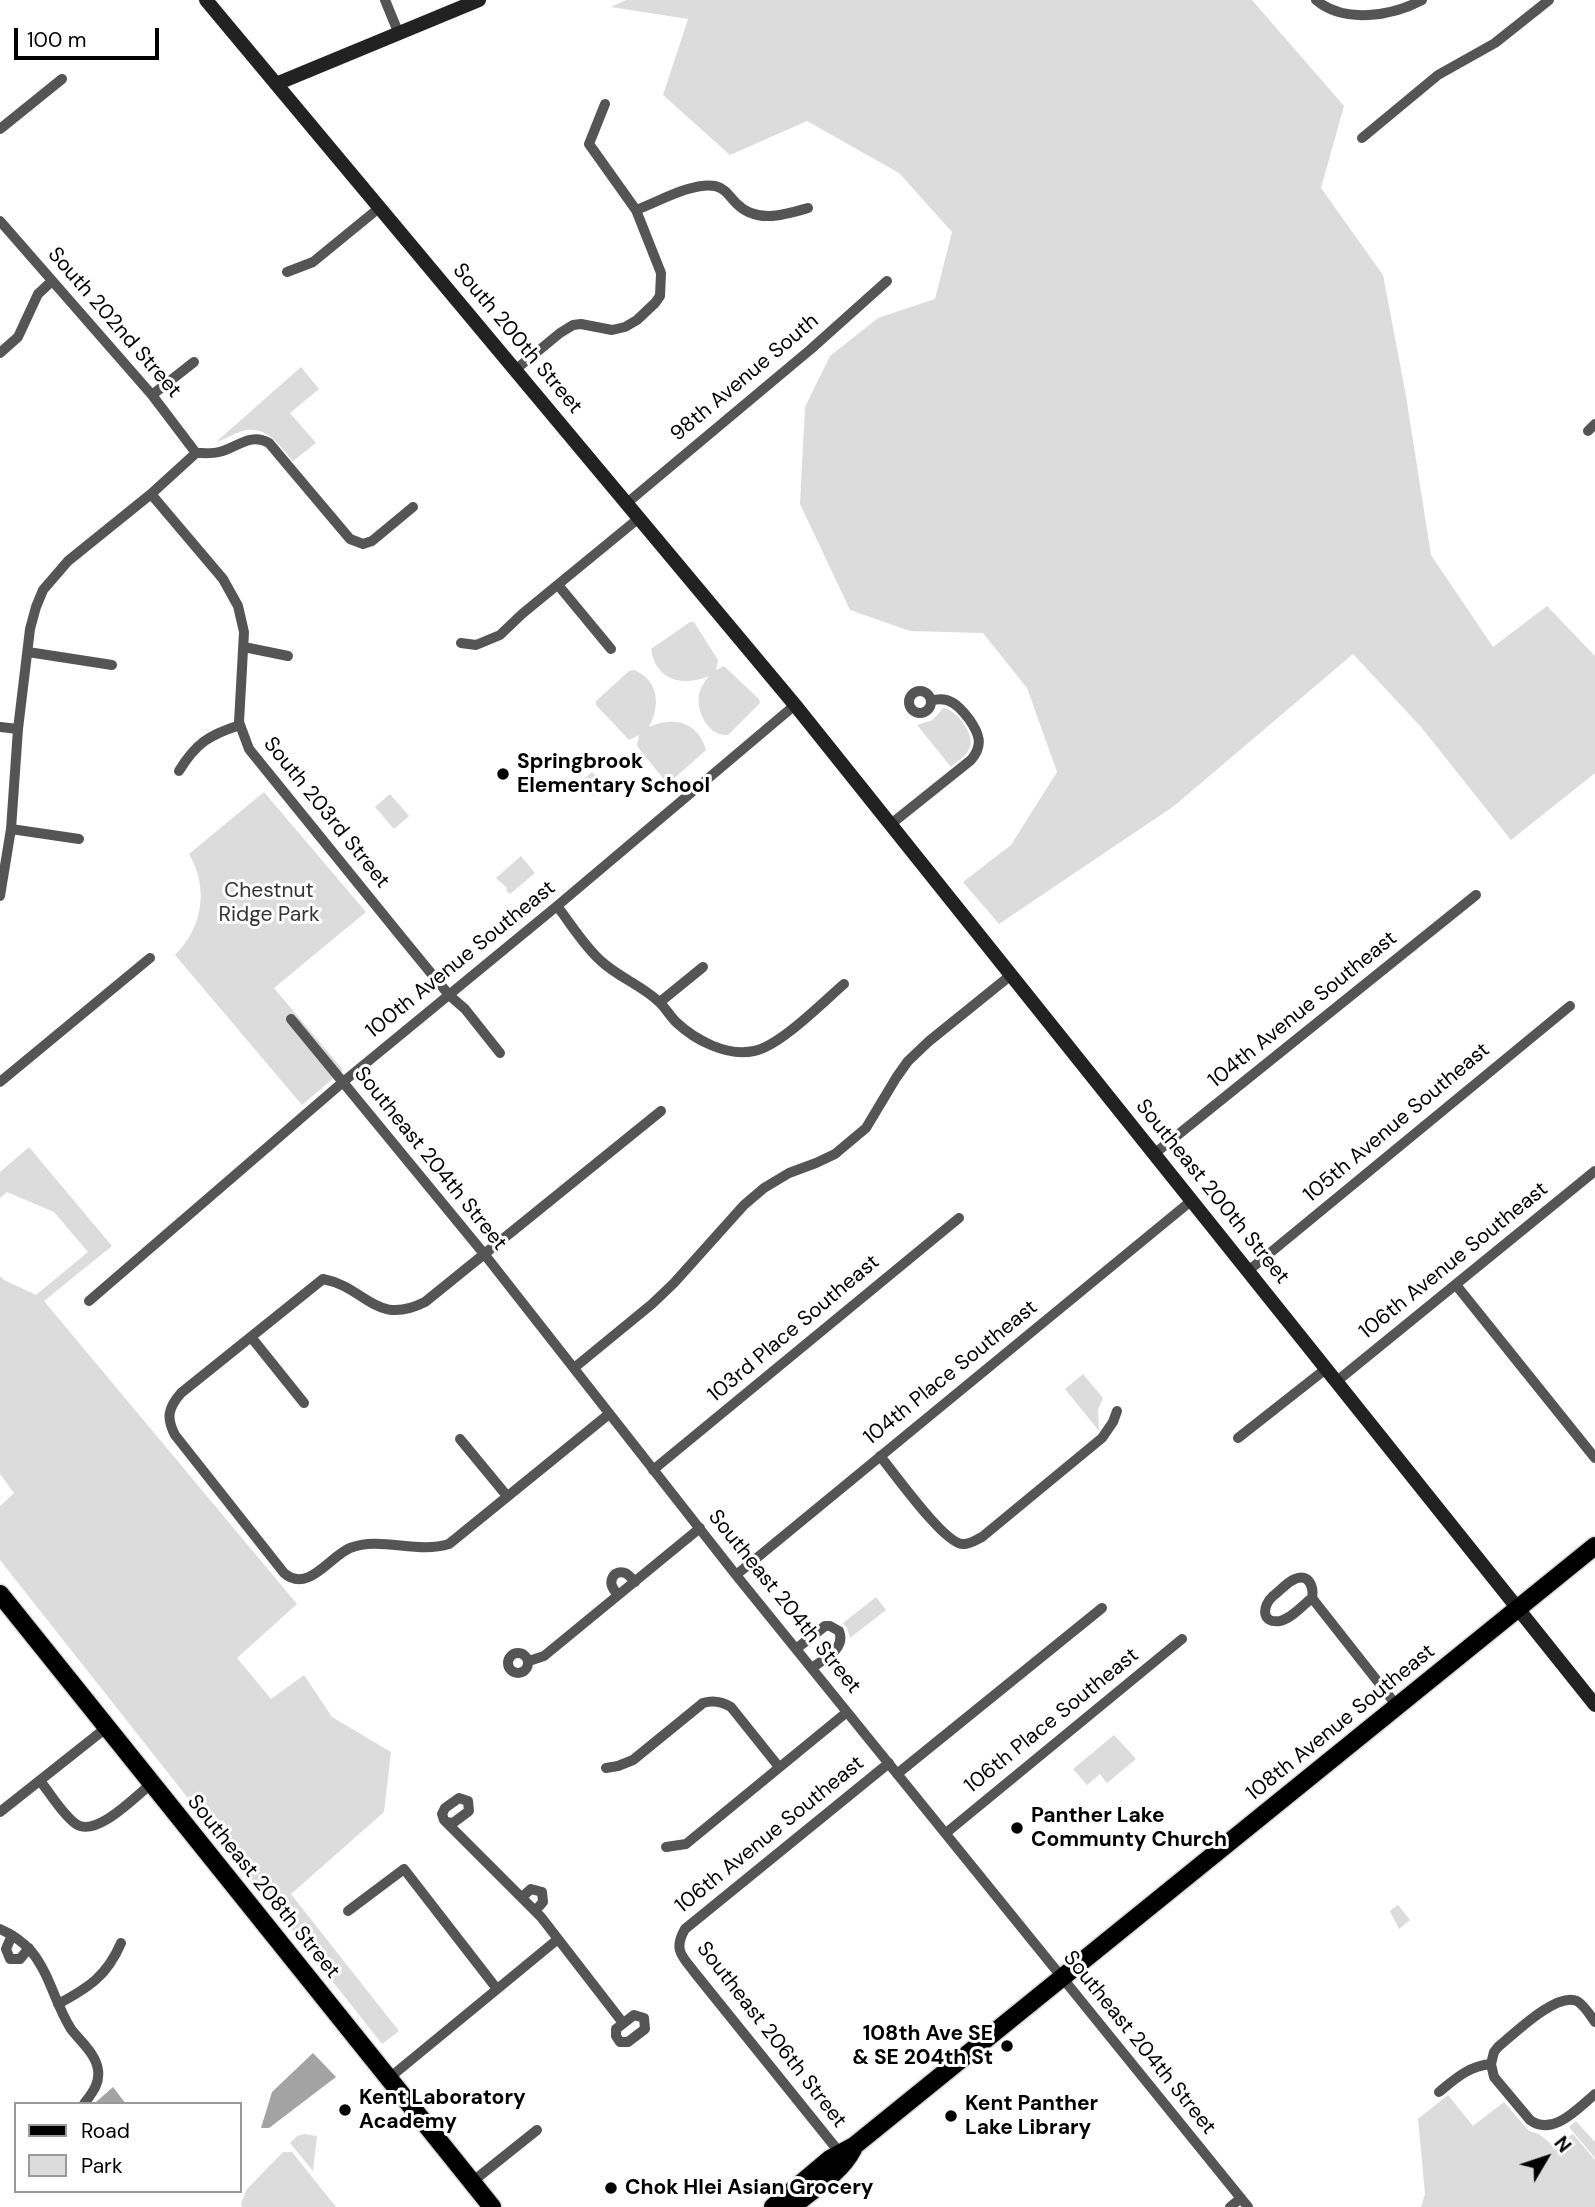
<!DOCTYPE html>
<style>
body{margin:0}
#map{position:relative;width:1595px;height:2207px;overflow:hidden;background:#fff;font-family:"DM Sans",sans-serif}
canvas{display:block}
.legend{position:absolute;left:14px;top:2102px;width:228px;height:91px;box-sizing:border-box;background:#fff;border:2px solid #999;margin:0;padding:9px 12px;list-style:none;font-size:21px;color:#000}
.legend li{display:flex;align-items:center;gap:14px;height:35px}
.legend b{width:35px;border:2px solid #999}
.north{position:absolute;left:1511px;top:2123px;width:70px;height:70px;-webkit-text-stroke:5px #fff;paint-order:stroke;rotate:51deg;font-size:19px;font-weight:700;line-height:28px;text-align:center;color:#000}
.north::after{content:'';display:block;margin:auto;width:24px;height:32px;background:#000;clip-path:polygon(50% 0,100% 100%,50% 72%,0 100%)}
.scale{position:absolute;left:14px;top:28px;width:145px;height:32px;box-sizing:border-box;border:4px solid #000;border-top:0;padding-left:9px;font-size:21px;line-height:24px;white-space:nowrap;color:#000;-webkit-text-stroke:5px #fff;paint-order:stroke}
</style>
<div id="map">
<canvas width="1595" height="2207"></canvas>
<ul class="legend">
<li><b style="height:9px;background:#000"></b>Road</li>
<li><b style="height:19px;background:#dcdcdc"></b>Park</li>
</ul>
<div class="north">N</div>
<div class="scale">100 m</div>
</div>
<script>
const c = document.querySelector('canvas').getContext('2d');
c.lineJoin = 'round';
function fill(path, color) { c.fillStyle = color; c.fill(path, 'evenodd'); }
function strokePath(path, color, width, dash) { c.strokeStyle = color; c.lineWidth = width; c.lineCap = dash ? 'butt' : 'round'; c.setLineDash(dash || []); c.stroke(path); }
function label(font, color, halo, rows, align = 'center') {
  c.font = font + ' "DM Sans",sans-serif'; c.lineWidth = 6; c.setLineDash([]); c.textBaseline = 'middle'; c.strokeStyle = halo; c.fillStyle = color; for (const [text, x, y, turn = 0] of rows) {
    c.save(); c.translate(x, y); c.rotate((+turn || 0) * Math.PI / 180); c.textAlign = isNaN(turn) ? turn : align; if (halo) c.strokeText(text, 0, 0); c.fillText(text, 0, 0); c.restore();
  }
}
const green = new Path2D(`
 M626 0H1252L1344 106 1321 188 1383 275 1406 396 1431 555 1493 647 1547 606 1595 656V773L1511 840 1421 727 1353 654 1174 806 999 924 963 882 1011 845 1057 772 1027 688 983 633 910 631 850 610 800 504 805 407 830 356 878 318 935 299 952 232 899 173 807 121 730 155 663 95 688 19 611 7Z
 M301 367 319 389 290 413 316 443 293 461C280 446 266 424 242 431 233 434 226 439 216 442Z
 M690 622H694L718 660 716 670 724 666 759 699 760 703 728 735C709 737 696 712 699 695 700 688 705 681 709 676 683 687 656 681 651 649Z
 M634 670C660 681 660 706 649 727 674 716 698 722 706 750L670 782H666L637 746 639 735 629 740 596 705V701L629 671Z
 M943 708C956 709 975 734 970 747 967 756 957 761 951 767L917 725 933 720Z
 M592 772 600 780 599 789 592 796 585 788V778Z
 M264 792 366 912 274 988 343 1070 302 1105 175 955C203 927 209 888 189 854Z
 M390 794 409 816 394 829 375 807Z
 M521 856 535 873 510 894 506 890 507 888 496 878Z
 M29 1147 112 1246 44 1301 297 1604 237 1658 271 1699 304 1675 332 1717 391 1752 384 1812 291 1894 399 2031 382 2044 0 1560V1506L14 1493 0 1474V1276L4 1280 36 1295 88 1252 54 1212 7 1192 0 1198V1172Z
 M1083 1374 1103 1398 1098 1410 1099 1431 1065 1389Z
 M876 1597 886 1610 850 1638 847 1628 843 1623Z
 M1114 1735 1136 1759 1107 1783 1100 1774 1087 1785 1073 1769Z
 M1398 1905 1410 1920 1399 1929 1390 1911Z
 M1448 2095 1473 2126 1504 2102 1529 2131 1539 2134 1551 2144 1562 2141 1573 2134 1595 2160V2207H1421L1425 2194 1418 2119Z
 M1576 2121 1595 2142V2158L1569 2127Z
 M304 2134 317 2136 313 2171 290 2143 297 2136Z
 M283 2152H292L336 2207H242L241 2203 247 2189Z`);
const water = new Path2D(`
 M313 2053 336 2077 269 2128H261L272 2092Z
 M113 2087 126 2104H94L96 2102Z`);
const street = new Path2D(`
 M385 0 399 34
 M1316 0C1344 24 1392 16 1422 0
 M0 129 62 79
 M1362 138 1438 75 1495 43 1549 0
 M636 210C658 202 692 182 715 186 725 188 729 196 736 203 756 224 784 215 808 208
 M0 221 152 395 196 453
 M287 272 313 262 379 208
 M0 353 18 337 38 294 52 281
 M515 370 560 333 573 325 581 324 612 330 625 327 637 320 655 303 660 296 661 273 636 210 589 144 605 104
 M152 395 194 362
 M1588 431 1595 424
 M196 453C203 453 212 454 219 452 236 448 251 432 269 443L350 539 363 544 372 541 413 507
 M151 494 223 579 238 606 244 632 239 722 249 749 403 939 449 995 465 1009 500 1053
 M627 503 811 349 887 281
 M558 585 611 649
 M461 643 476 645 500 635 522 614 639 518
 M244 647 288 656
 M28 652 112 665
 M909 702a11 11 0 1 1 22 0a11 11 0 1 1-22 0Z
 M0 727 18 729
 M179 771C196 743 209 735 240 725
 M891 824 971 760C984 745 979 733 969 719 959 706 949 695 931 701
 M11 829 79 839
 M0 896 11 829 18 729 30 629 36 607 43 590 68 561 151 494 196 453
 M557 906C571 924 584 946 601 961 618 977 641 985 658 1001 665 1007 669 1015 676 1022 695 1040 727 1057 754 1051 780 1046 823 1002 844 984
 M660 1002 703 967
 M291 1019 485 1255 736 1575 1248 2207
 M0 1082 150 958
 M1154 1154 1476 895
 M1248 1271 1570 1006
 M1456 1285 1595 1458
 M89 1301 343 1082 557 906 795 705
 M251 1337 304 1403
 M574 1368 652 1304 674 1283 744 1205 764 1188 789 1173 816 1163 835 1154 866 1128 896 1078 908 1061 928 1042 1011 975
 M1337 1381 1595 1171
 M609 1414 449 1544C417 1554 380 1536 350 1548 330 1556 308 1594 284 1573L175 1435C166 1418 168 1408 181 1393L323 1279C366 1287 375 1327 425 1302L661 1111
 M1238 1438 1327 1368
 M460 1439 507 1496
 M880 1456C895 1474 943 1542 962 1544 969 1545 976 1540 982 1537L1102 1438 1113 1422 1117 1411
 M653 1470 959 1218
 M736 1575 1191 1201
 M618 1595C612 1588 608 1582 615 1574 624 1569 629 1575 635 1582
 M1312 1598C1303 1605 1291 1619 1280 1621 1261 1624 1262 1606 1273 1596 1280 1591 1287 1582 1295 1579 1309 1573 1314 1587 1312 1598L1397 1706
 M796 1649 825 1626H830L839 1631C846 1649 825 1658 812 1668
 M508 1663a10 10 0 1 1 20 0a10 10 0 1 1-20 0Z
 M529 1661 544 1656 700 1528
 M606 1768 618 1766 633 1760 703 1703C713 1700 721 1701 731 1707L779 1767
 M897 1774 1102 1608
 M40 1781C51 1794 62 1814 76 1824 96 1838 135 1797 151 1784
 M0 1812 106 1728
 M446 1822 453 1823 469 1811 468 1801 459 1798 445 1808 442 1814 444 1820 541 1917 623 2023
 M946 1833 1182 1639
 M666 1847 686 1844 847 1712
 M522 1897 531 1889 542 1892 543 1902 535 1911
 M348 1911 404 1869 497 1989
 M0 1929C12 1934 22 1941 31 1951 50 1974 55 2004 71 2029 80 2041 96 2054 98 2070 100 2084 92 2093 84 2104
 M12 1935 6 1949 10 1959H20L29 1948
 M58 2004C88 1988 107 1976 121 1943
 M634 2015 644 2018 645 2029 628 2042H620L616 2036V2029Z
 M1491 2064 1494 2077 1530 2120C1553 2137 1578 2108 1595 2094
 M388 2079 558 1939
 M1439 2092C1456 2078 1469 2066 1491 2064L1494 2052 1498 2047C1514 2034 1556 1992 1577 2001 1584 2005 1590 2015 1595 2022
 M840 2153 695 1973C682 1956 673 1950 685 1929L889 1763
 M472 2182 537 2130
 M1230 2207 1241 2198`);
const secondary = new Path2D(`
 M206 0 795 705 1595 1705
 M276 84 479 0`);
const primary = new Path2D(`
 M0 1594 492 2207
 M773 2207 830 2159 854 2146 1595 1546
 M792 2207C813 2189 840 2174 853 2149`);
const markers = [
 [503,774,7,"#000"],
 [1017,1828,7,"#000"],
 [1007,2046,7,"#000"],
 [345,2110,7,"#000"],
 [951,2116,7,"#000"],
 [611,2188,7,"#000"]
];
const streetNames = [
 ["South 202nd Street",114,323,49],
 ["South 200th Street",517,339,50],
 ["98th Avenue South",745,378,-40],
 ["South 203rd Street",326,813,51],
 ["100th Avenue Southeast",461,960,-39],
 ["104th Avenue Southeast",1303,1010,-39],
 ["105th Avenue Southeast",1397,1123,-40],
 ["Southeast 204th Street",430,1159,51],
 ["Southeast 200th Street",1212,1192,51],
 ["106th Avenue Southeast",1454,1261,-39],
 ["103rd Place Southeast",794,1329,-40],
 ["104th Place Southeast",951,1373,-39],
 ["Southeast 204th Street",784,1602,51],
 ["106th Place Southeast",1052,1721,-39],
 ["108th Avenue Southeast",1341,1723,-39],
 ["106th Avenue Southeast",770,1835,-39],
 ["Southeast 208th Street",263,1887,51],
 ["Southeast 206th Street",771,2035,52],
 ["Southeast 204th Street",1139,2043,51]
];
const poiNames = [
 ["Springbrook",517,762],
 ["Elementary School",517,786],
 ["Panther Lake",1031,1816],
 ["Communty Church",1031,1840],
 ["108th Ave SE",993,2034,"right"],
 ["& SE 204th St",993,2058,"right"],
 ["Kent Laboratory",359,2098],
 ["Academy",359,2122],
 ["Kent Panther",965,2104],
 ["Lake Library",965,2128],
 ["Chok Hlei Asian Grocery",625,2188]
];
const parkNames = [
 ["Chestnut",269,891],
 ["Ridge Park",269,915]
];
fill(green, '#dcdcdc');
fill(water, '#a3a3a3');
strokePath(primary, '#dbdbdb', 21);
strokePath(street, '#555', 10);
strokePath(secondary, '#222', 14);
strokePath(primary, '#000', 18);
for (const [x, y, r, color] of markers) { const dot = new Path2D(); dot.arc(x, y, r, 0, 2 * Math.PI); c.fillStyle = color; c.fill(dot); strokePath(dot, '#fff', 2.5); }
label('21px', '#000', '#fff', streetNames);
label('bold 21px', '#000', '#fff', poiNames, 'left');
label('21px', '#333', '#fff', parkNames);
</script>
